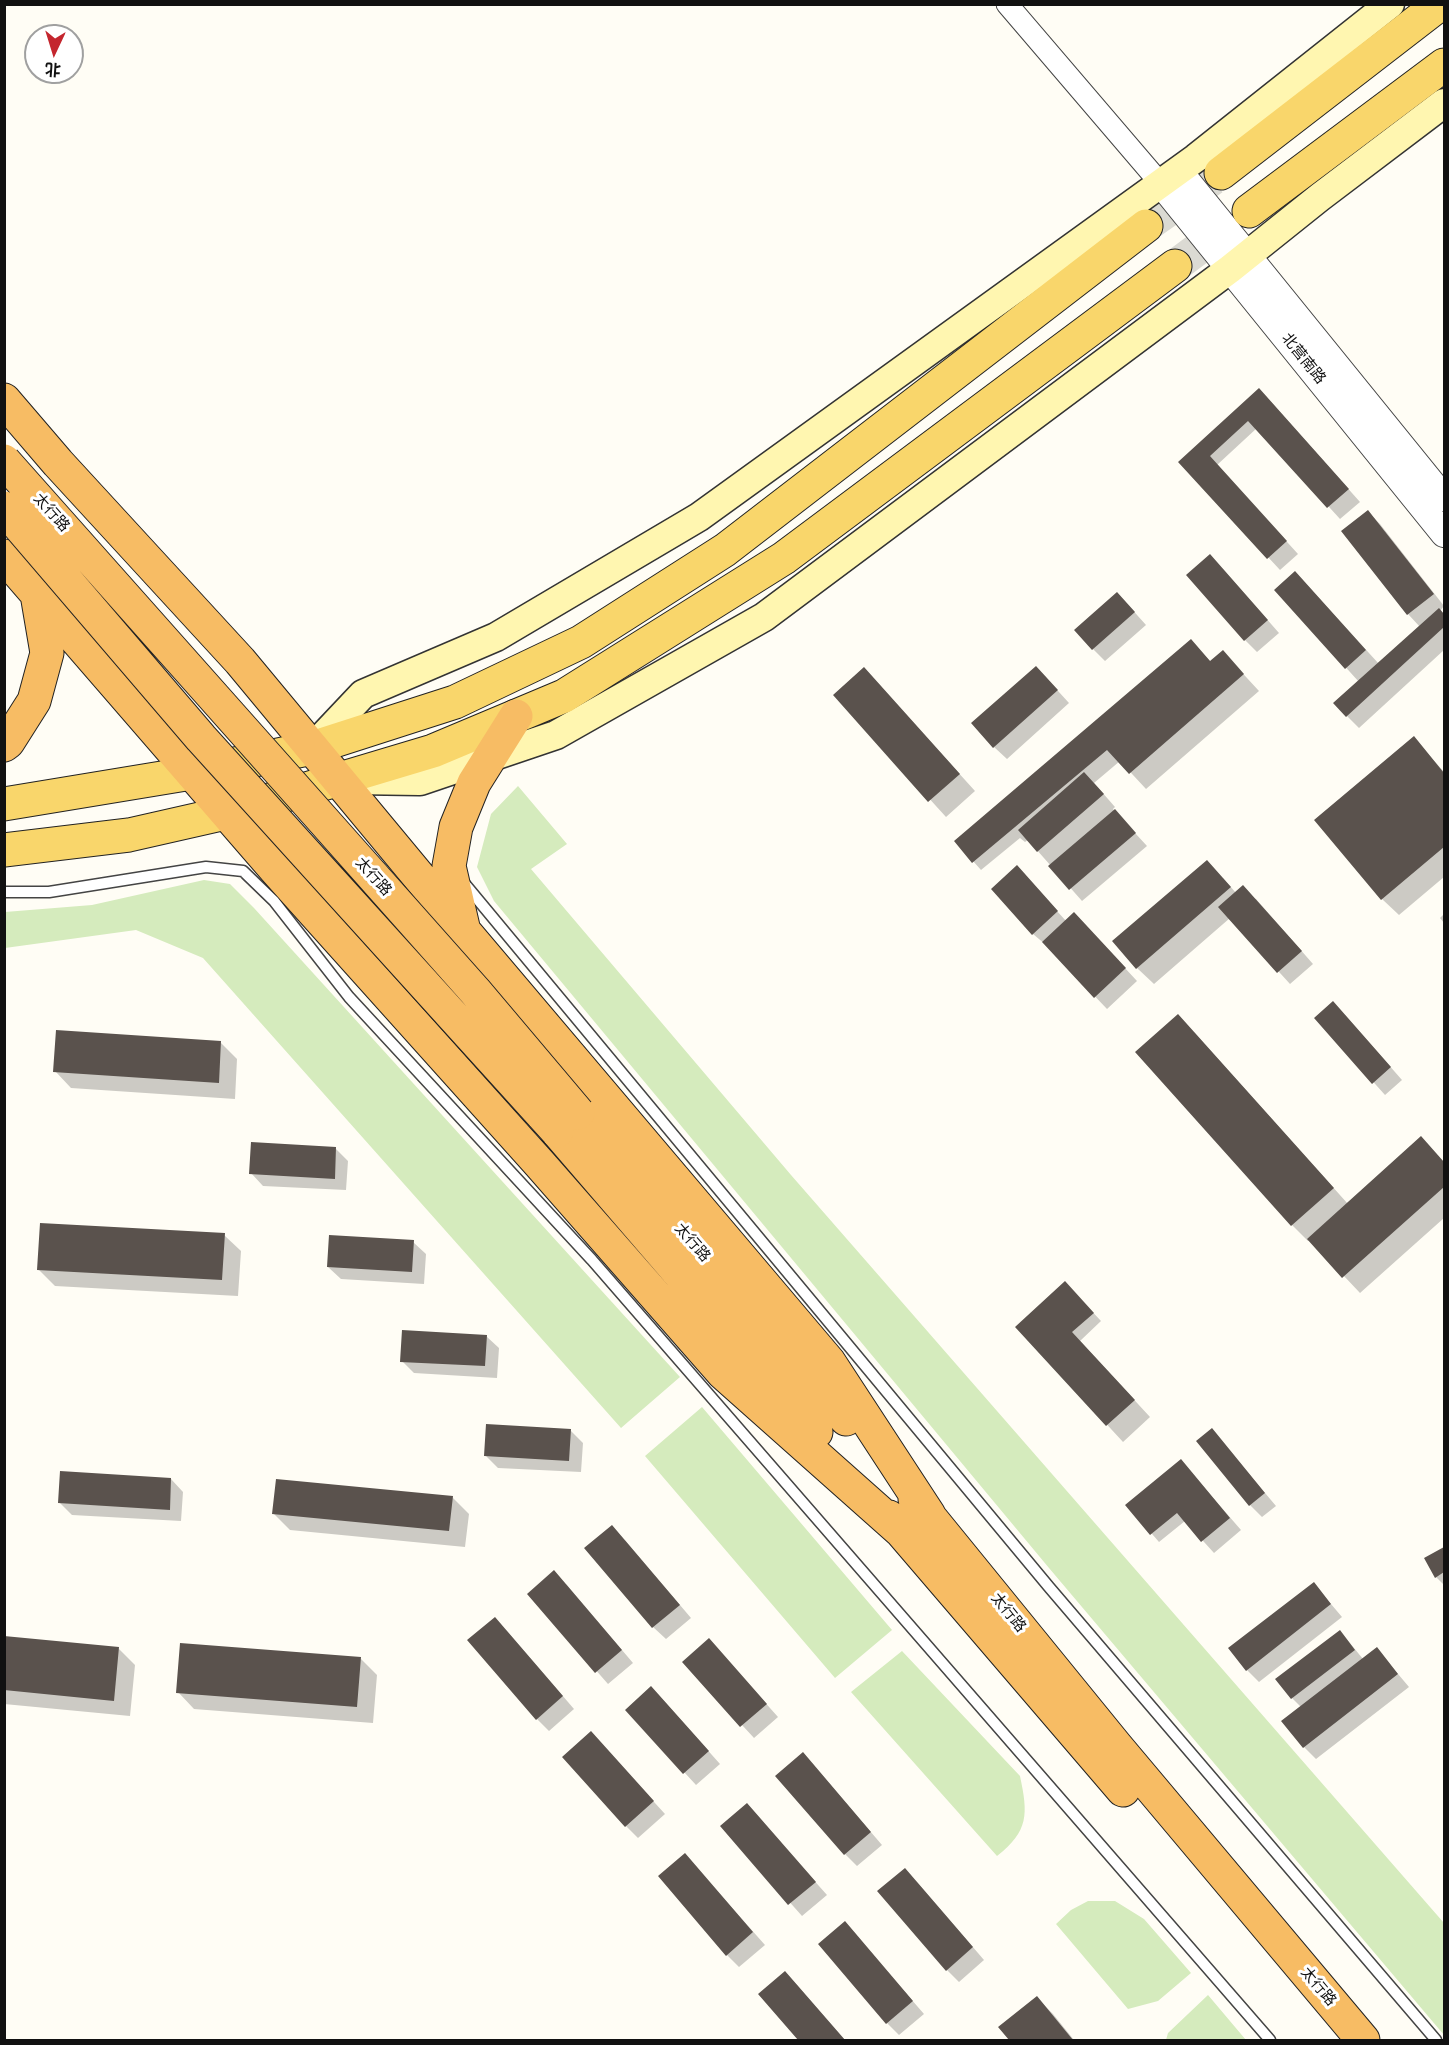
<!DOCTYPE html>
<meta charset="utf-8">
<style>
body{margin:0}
#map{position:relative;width:1449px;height:2045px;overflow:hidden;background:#fffdf5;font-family:"Source Serif 4","Noto Sans SC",serif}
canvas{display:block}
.frame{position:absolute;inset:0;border:6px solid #111;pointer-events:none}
.north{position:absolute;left:24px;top:24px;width:60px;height:60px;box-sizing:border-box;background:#fff;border:2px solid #a0a0a0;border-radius:50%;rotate:184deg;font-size:16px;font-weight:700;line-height:24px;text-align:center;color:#111}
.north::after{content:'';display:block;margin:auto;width:21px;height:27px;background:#c4262e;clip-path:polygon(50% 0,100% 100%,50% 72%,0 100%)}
</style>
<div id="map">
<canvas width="1449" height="2045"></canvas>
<div class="frame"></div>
<div class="north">北</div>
</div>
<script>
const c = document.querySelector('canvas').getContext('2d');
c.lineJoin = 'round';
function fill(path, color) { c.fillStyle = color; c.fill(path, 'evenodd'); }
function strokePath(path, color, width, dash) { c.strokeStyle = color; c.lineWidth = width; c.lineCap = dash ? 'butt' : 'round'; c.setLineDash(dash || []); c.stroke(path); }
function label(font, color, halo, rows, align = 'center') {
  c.font = font + ' "Source Serif 4","Noto Sans SC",serif'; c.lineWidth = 6; c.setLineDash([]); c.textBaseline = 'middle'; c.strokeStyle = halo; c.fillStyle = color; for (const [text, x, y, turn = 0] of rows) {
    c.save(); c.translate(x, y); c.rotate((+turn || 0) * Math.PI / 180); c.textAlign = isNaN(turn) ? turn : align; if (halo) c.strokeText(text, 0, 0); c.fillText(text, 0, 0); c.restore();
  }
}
const green = new Path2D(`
 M518 786 567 844 531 869 791 1175 1444 1923V2035L1049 1568 494 901 477 867 491 814Z
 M204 880 230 884 254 908 680 1377 621 1428 203 958 136 930 5 948V912L92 905Z
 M702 1407 892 1630 835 1678 645 1456Z
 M902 1651 1020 1776C1028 1814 1029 1831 997 1856L851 1692Z
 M1088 1901H1115L1144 1919 1191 1973 1158 2001 1128 2009 1056 1924 1071 1910Z
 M1208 1995 1246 2040H1166L1168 2033Z`);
const shadow = new Path2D(`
 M1271 402 1360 502 1340 519 1257 428 1217 465 1298 554 1280 570 1180 462Z
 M1368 512 1380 524 1444 606 1440 611 1444 616V650L1359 728 1347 716 1359 682 1276 590 1307 585 1379 664 1420 627 1408 614 1343 532Z
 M1222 568 1279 633 1257 652 1245 640Z
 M1129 606 1146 625 1105 661 1093 649Z
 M1191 641 1211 662 1223 652 1259 691 1146 789 1120 761 1094 783 1115 807 1113 809 1147 846 1082 901 1028 840 1025 842 1020 838 981 870 956 842Z
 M1048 680 1069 703 1007 759 994 747Z
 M880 686 975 791 946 817 835 695Z
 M1414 738 1444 772V877L1399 915 1382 899Z
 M1223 878 1236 893 1256 899 1313 964 1290 984 1230 918 1154 984 1137 968Z
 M1029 880 1066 921 1086 926 1137 981 1107 1009 1046 945 1033 934Z
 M1444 914V923L1440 918Z
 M1345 1015 1402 1080 1385 1095 1316 1018Z
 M1194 1032 1348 1204 1437 1155 1444 1163V1218L1360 1293 1310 1240 1308 1241 1292 1225Z
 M221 1043 237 1059 235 1099 71 1088 55 1071Z
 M336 1149 348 1161 346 1190 263 1186 251 1173Z
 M224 1235 241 1251 238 1296 55 1286 39 1270Z
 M413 1242 426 1254 424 1284 341 1279 328 1267Z
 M1073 1291 1101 1321 1080 1341 1150 1417 1123 1442 1017 1327Z
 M486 1336 499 1348 497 1378 414 1373 402 1361Z
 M1212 1430 1276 1506 1262 1517 1250 1505Z
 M571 1431 583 1443 581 1472 498 1468 486 1456Z
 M1181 1461 1241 1530 1214 1553 1185 1521 1159 1542 1127 1505Z
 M171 1479 183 1492 181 1521 72 1515 59 1502Z
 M452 1497 469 1514 465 1547 290 1530 274 1514Z
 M624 1539 691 1618 666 1639 653 1627Z
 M1444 1549V1585L1436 1577 1426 1559Z
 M566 1584 633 1663 608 1684 529 1594Z
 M1314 1584 1342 1617 1259 1682 1247 1670Z
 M507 1631 574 1709 549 1731 537 1719Z
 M1340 1631 1363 1659 1377 1649 1409 1687 1316 1759 1304 1747 1301 1707 1292 1698Z
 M4 1637 118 1648 135 1665 130 1716 4 1704Z
 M721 1653 778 1717 754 1738 684 1662Z
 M361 1659 377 1675 373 1723 194 1709 178 1692Z
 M663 1700 720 1764 696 1785 627 1710Z
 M603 1746 665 1814 638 1838 626 1826Z
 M815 1767 882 1845 857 1866 845 1854Z
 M747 1805 827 1895 802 1916 722 1826Z
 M685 1855 765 1945 739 1967 727 1955Z
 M917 1882 984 1960 959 1982 947 1970Z
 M845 1923 924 2014 899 2035 887 2023Z
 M785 1973 797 1985 845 2040H800L760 1994Z
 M1037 1998 1053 2014 1074 2040H1011L1000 2027Z`);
const building = new Path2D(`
 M1259 388 1349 489 1327 508 1248 421 1210 456 1287 541 1267 559 1178 462Z
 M1368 510 1434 594 1407 615 1341 531Z
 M1210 554 1268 620 1244 641 1186 575Z
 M1295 571 1366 650 1345 669 1274 590Z
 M1117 592 1135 612 1092 650 1074 630Z
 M1439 608 1444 614V627L1346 717 1333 703Z
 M1191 639 1210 661 1223 650 1244 674 1129 774 1107 750 972 863 954 841Z
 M1036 666 1058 690 993 748 971 723Z
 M864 667 960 774 928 802 833 695Z
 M1414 736 1444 773V847L1381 900 1314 820Z
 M1084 772 1104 794 1037 852 1018 830Z
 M1115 809 1136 833 1069 890 1048 866Z
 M1207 860 1231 887 1136 969 1112 941Z
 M1017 865 1058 911 1032 935 991 889Z
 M1243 885 1302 951 1277 973 1218 907Z
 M1074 912 1126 968 1094 998 1042 942Z
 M1333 1001 1391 1067 1372 1084 1314 1018Z
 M1178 1014 1334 1188 1291 1226 1135 1052Z
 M56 1030 221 1041 219 1083 53 1072Z
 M1421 1136 1444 1162V1187L1342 1278 1307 1239Z
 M251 1142 336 1147 335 1179 249 1174Z
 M40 1223 225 1233 222 1280 37 1270Z
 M329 1235 414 1240 412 1272 327 1267Z
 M1065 1281 1094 1313 1072 1332 1135 1400 1106 1426 1015 1327Z
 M402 1330 487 1335 485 1366 400 1362Z
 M486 1424 571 1429 569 1461 484 1456Z
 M1212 1428 1265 1493 1249 1506 1196 1441Z
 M1181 1459 1230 1518 1201 1542 1177 1513 1150 1535 1125 1505Z
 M60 1471 171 1478 170 1510 58 1503Z
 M276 1479 453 1496 449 1531 272 1514Z
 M612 1525 680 1605 652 1628 584 1548Z
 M1444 1547V1572L1435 1578 1424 1558Z
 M554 1570 622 1650 595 1673 527 1594Z
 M1314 1582 1331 1604 1246 1671 1228 1648Z
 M495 1617 563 1696 536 1720 467 1640Z
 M1340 1630 1355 1650 1291 1699 1275 1679Z
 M4 1636 119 1647 114 1701 4 1690Z
 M709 1638 767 1704 740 1727 682 1662Z
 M180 1643 361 1657 357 1707 176 1693Z
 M1377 1647 1398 1674 1303 1748 1281 1721Z
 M651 1686 709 1751 683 1774 625 1710Z
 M591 1731 654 1801 625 1827 562 1757Z
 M803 1752 871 1832 844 1855 775 1776Z
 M747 1803 816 1882 788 1905 720 1826Z
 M685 1853 753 1932 726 1956 658 1876Z
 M905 1868 973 1947 946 1971 877 1891Z
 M845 1921 913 2001 886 2024 818 1944Z
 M785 1971 845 2040H798L758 1994Z
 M1037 1996 1073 2040H1009L998 2027Z`);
const primaryTunnel = new Path2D(`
 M1146 226 1221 173
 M1175 266 1234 222`);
const service = new Path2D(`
 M464 883 1049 1587 1436 2040
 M4 892H49L206 867 243 871 274 901 349 997 592 1260 1270 2040`);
const minor = new Path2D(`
 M1007 4 1161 184`);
const tertiary = new Path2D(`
 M1179 171 1444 498
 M1161 184 1444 534`);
const secondary = new Path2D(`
 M312 748 363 694 496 637 699 517 1196 158 1390 4
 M352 780 420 781 556 735 764 617 1230 269 1320 197 1444 103`);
const primary = new Path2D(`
 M1221 173 1436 7
 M1249 211 1444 65
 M4 804 192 773 312 748 455 702 581 642 725 550 1146 226
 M4 850 129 835 226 813 433 751 564 696 784 558 1175 266`);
const trunk = new Path2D(`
 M4 400 58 463 240 661 464 931 829 1362 929 1515
 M4 556 276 870 539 1163 723 1373 903 1533
 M4 745 8 742 34 701 47 653 37 594
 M463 927 449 866 456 827 474 783 516 716
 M578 1113 846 1419
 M557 1131 816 1432
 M915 1499 1116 1746 1363 2040
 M889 1517 1123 1790`);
const trunkBridge = new Path2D(`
 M4 461 475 991 578 1113
 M4 508 201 738 557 1131`);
const streetNames = [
 ["北营南路",1303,359,51],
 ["太行路",51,513,48],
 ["太行路",373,877,48],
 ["太行路",692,1243,49],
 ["太行路",1008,1613,51],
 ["太行路",1318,1987,50]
];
fill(green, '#d5ebbd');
fill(shadow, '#0003');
fill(building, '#5a524d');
strokePath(primaryTunnel, '#dbdad3', 33, [33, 16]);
strokePath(service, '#444', 13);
strokePath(minor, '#444', 23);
strokePath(tertiary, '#444', 28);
strokePath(secondary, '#333', 31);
strokePath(primary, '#222', 35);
strokePath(trunk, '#222', 35);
strokePath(service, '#fff', 10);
strokePath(minor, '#fff', 21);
strokePath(tertiary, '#fff', 26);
strokePath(secondary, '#fff6b0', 28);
strokePath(primary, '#f9d66b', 33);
strokePath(trunk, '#f7bc64', 33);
strokePath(trunkBridge, '#222', 35, []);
strokePath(trunkBridge, '#f7bc64', 33);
label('15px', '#111', '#fff', streetNames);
</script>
